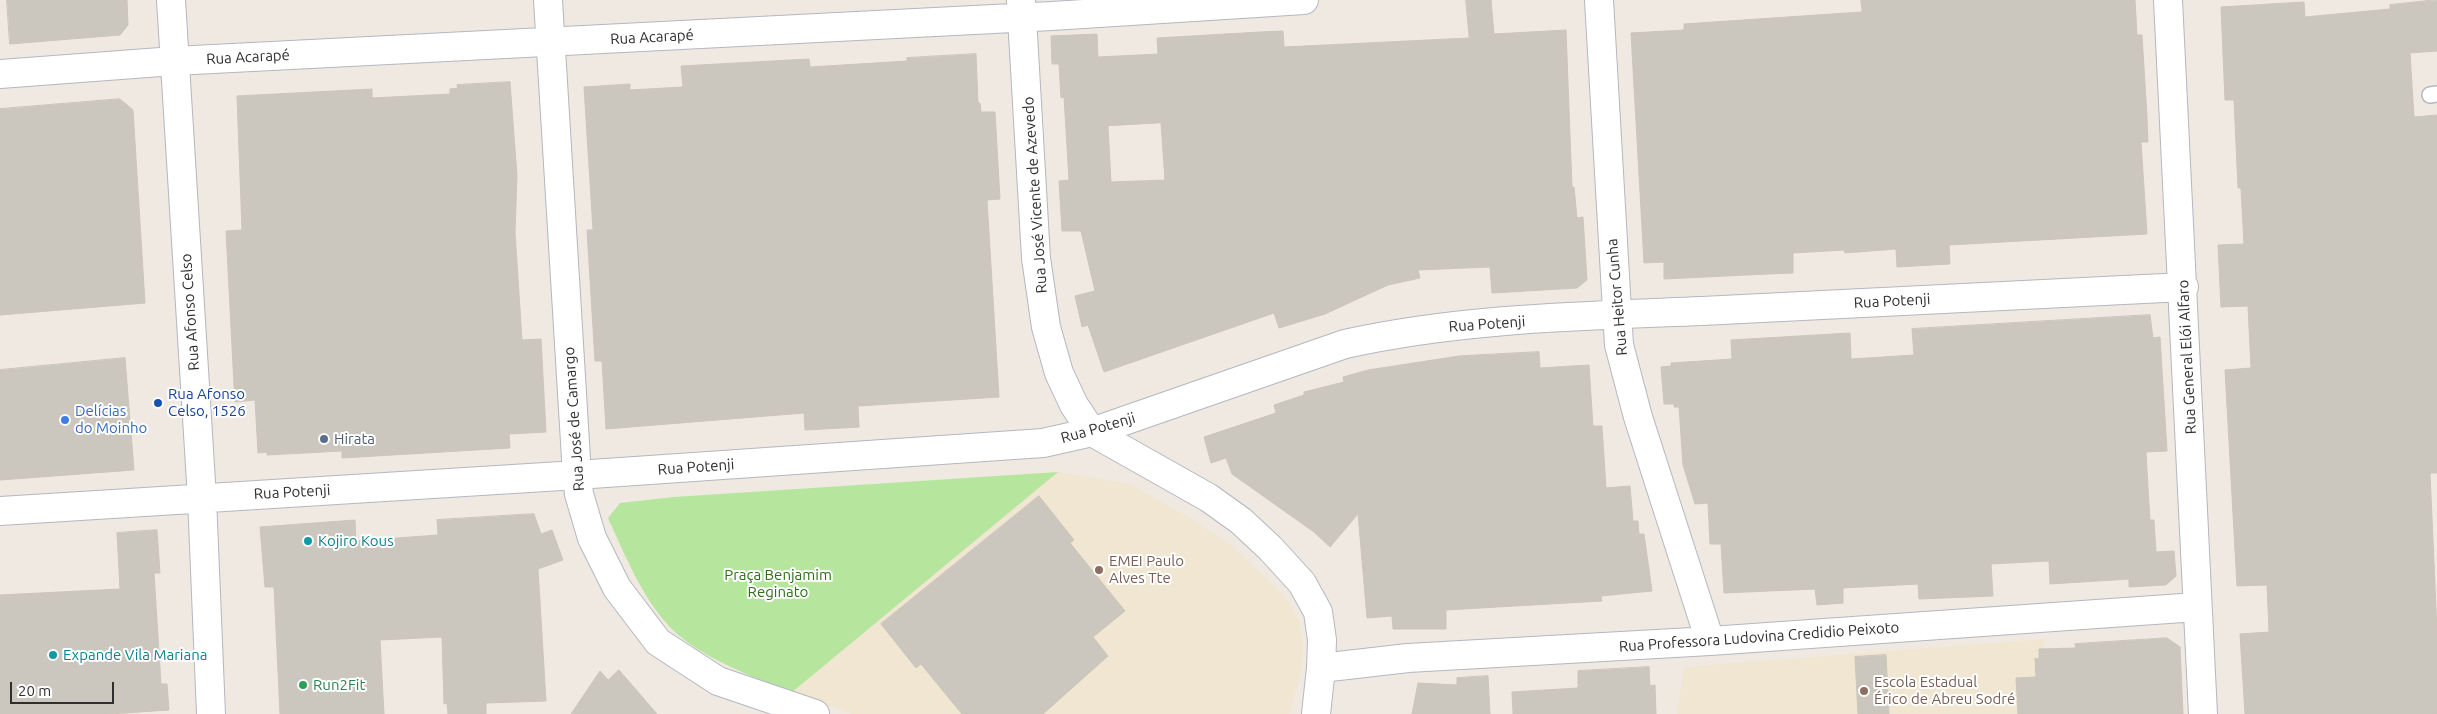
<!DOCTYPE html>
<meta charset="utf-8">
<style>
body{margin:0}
#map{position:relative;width:2437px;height:714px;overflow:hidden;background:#efe9e1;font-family:Ubuntu,sans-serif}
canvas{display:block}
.scale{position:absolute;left:10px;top:682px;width:104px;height:22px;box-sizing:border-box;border:2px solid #2e2e2e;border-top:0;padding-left:6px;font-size:15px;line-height:18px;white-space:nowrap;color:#2e2e2e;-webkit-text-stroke:4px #fff;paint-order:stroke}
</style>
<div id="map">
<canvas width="2437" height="714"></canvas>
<div class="scale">20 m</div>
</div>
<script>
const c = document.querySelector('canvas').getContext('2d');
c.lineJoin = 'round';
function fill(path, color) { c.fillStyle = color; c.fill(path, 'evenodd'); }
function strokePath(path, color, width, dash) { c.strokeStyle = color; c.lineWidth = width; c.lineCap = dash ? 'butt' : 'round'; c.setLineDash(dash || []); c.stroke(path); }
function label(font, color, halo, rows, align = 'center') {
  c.font = font + ' Ubuntu,sans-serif'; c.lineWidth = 4; c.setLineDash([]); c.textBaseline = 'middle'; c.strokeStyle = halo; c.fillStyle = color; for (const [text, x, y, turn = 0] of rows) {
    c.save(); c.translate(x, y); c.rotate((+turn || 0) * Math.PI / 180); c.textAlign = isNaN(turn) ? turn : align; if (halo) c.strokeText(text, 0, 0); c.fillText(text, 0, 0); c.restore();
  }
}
const education = new Path2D(`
 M1058 472 1130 484 1185 515 1229 543 1286 597 1299 621 1303 643 1301 673 1289 714H852L791 693Z
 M2044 639 2049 714H1677L1684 667Z`);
const green = new Path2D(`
 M1058 472 791 693C753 676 708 661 676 633 644 603 626 557 608 518L620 503 674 497Z`);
const building = new Path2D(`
 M7 0H127L128 25 120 35 10 44Z
 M1466 0H1491L1494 34 1566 30 1572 187H1574L1577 218 1583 217 1587 280 1577 288 1492 293 1490 267 1418 270 1420 278 1388 285 1325 314 1279 328 1274 313 1104 372 1088 325 1082 327 1075 296 1095 291 1081 231H1062L1059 181 1069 180 1064 97 1061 98 1059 64H1052L1051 36 1097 34 1098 57 1158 54 1157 38 1260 32 1283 31 1284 47 1469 38ZM1161 123 1165 180 1111 182 1108 126Z
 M1861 0H2135L2137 35H2142L2147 117 2148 142H2141L2147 234 1949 245 1950 264 1897 267 1896 249 1845 253 1844 250 1793 253V273L1768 274 1664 279V262L1644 263 1631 33 1684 30V24L1862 12Z
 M2437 0V51L2410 53 2414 117 2437 115V473H2430L2437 631V714H2245L2240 634 2269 632 2267 585 2237 586 2225 370 2251 368 2248 306 2221 307 2218 245 2244 244 2241 188H2238L2234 100H2225L2221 7 2304 2 2305 17 2390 9V5Z
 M976 54 978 103H980L981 112H995L1000 199 987 200 999 397 858 406 859 427 805 430 804 413 606 429 602 361H595L587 230H593L584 87 630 84V90L683 87 681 66 809 59 810 67 907 61V58Z
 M510 82 517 176 515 232 522 340 541 339 546 432 509 434 510 448 342 458V451L267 455V452L258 453 255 400 235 402 234 385 226 231 242 230 237 96 372 89V98L450 94V89L458 88 457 85Z
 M120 99 133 110 145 303 0 315V109Z
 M2150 315 2153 338 2160 337 2167 451 2146 452 2148 488 2150 520H2154L2156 552 2174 551 2176 576 2166 585 2129 587V579L2050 584 2049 561 1991 564 1993 596 1919 599 1918 584 1843 588V603L1817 605 1815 589 1724 593 1721 544H1710L1708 503 1695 504 1683 465 1679 407H1674V404H1664L1661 367 1671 366V363L1732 359 1731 340 1850 333 1851 359 1914 355 1912 329Z
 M1539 352 1540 368 1589 365 1593 426H1602L1606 488 1630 486 1633 521H1638L1639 534H1644L1652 591 1601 596 1602 601 1446 610V629H1393L1392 616 1367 618 1358 514 1330 547 1314 532 1232 474 1226 458 1211 463 1204 437 1276 413 1274 405 1304 395V392L1344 382 1343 377 1368 370 1459 356Z
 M125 358 134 470 0 480V370Z
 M1039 496 1074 540 1070 543 1125 611 1093 637 1108 656 1043 714H962L921 664 916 668 881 624Z
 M534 514 541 534 552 530 563 560 538 569 546 701 486 703V714H448L447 703 444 704 442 637 380 640 384 714H280L274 587H265L260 527 355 520 356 541 438 535 437 520Z
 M157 530 160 573H154L161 684H167L169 710 110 714H0V595L120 589 117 533Z
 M2167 638 2180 647 2183 714H2018L2016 678 2036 677 2035 658 2039 659V649L2076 648 2075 644Z
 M1886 655 1889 714H1858L1855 657Z
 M1649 667 1650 686 1655 685 1656 714H1513L1512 692 1578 688V671Z
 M619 670 657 714H571L600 671 608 680Z
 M1488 676 1490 714H1412L1418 683 1457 685V678Z`);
const service = new Path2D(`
 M2430 95 2437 94`);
const minor = new Path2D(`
 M171 0 202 498 211 714
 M548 0 577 475 579 494 592 538 617 588 658 642 718 681 815 714
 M1021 0 1036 258 1046 327 1059 373 1074 405 1092 432 1209 498 1241 521 1270 548 1302 583 1318 612 1322 640 1321 668 1316 714
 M1599 0 1619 345 1638 417 1710 641
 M2168 0 2203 714
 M0 74 174 61 1052 16 1304 0
 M0 511 577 475 1043 443 1092 432 1345 344C1462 318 1583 316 1702 311 1863 303 2023 295 2184 287
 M1321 668 1408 658 1710 641 2197 607`);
const markers = [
 [158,403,5,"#1a4fb4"],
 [65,420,5,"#3f7fe0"],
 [324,439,5,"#5c6f8a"],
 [308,541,5,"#0f9aa8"],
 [1099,570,5,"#8d6e63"],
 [53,655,5,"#0f9aa8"],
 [303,685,5,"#2e9e5b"],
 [1864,691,5,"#8d6e63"]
];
const streetNames = [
 ["Rua Acarapé",652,37,-3],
 ["Rua Acarapé",248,57,-3],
 ["Rua José Vicente de Azevedo",1035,195,-94],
 ["Rua Heitor Cunha",1617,297,-95],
 ["Rua Potenji",1892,301,-3],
 ["Rua Afonso Celso",190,312,-94],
 ["Rua Potenji",1487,324,-4],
 ["Rua General Elói Alfaro",2187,357,-93],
 ["Rua José de Camargo",574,419,-94],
 ["Rua Potenji",1098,428,-16],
 ["Rua Potenji",696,467,-4],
 ["Rua Potenji",292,492,-3],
 ["Rua Professora Ludovina Credidio Peixoto",1759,637,-4]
];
const transitNames = [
 ["Rua Afonso",168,394],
 ["Celso, 1526",168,411]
];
const shopNames = [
 ["Delícias",75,411],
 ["do Moinho",75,428]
];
const serviceNames = [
 ["Hirata",334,439]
];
const cultureNames = [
 ["Kojiro Kous",318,541],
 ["Expande Vila Mariana",63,655]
];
const educationNames = [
 ["EMEI Paulo",1109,561],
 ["Alves Tte",1109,578],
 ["Escola Estadual",1874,682],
 ["Érico de Abreu Sodré",1874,699]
];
const parkNames = [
 ["Praça Benjamim",778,575],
 ["Reginato",778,592]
];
const leisureNames = [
 ["Run2Fit",313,685]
];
fill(education, '#f0e6d1');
fill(green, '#b6e59e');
fill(building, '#cbc7bf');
strokePath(building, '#cbc5ba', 1);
strokePath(service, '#b4b7c1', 18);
strokePath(minor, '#b4b7c1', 30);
strokePath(service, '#fff', 15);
strokePath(minor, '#fff', 28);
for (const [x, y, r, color] of markers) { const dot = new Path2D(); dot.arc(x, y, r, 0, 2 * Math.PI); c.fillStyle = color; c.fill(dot); strokePath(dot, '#fff', 2); }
label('15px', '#2e2e2e', '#fff', streetNames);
label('15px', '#164399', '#fff', transitNames, 'left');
label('15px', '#366cbe', '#fff', shopNames, 'left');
label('15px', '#4e5e75', '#fff', serviceNames, 'left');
label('15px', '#0d838f', '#fff', cultureNames, 'left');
label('15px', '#785e54', '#fff', educationNames, 'left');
label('15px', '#2c6e1b', '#fff', parkNames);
label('15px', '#27864d', '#fff', leisureNames, 'left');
</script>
